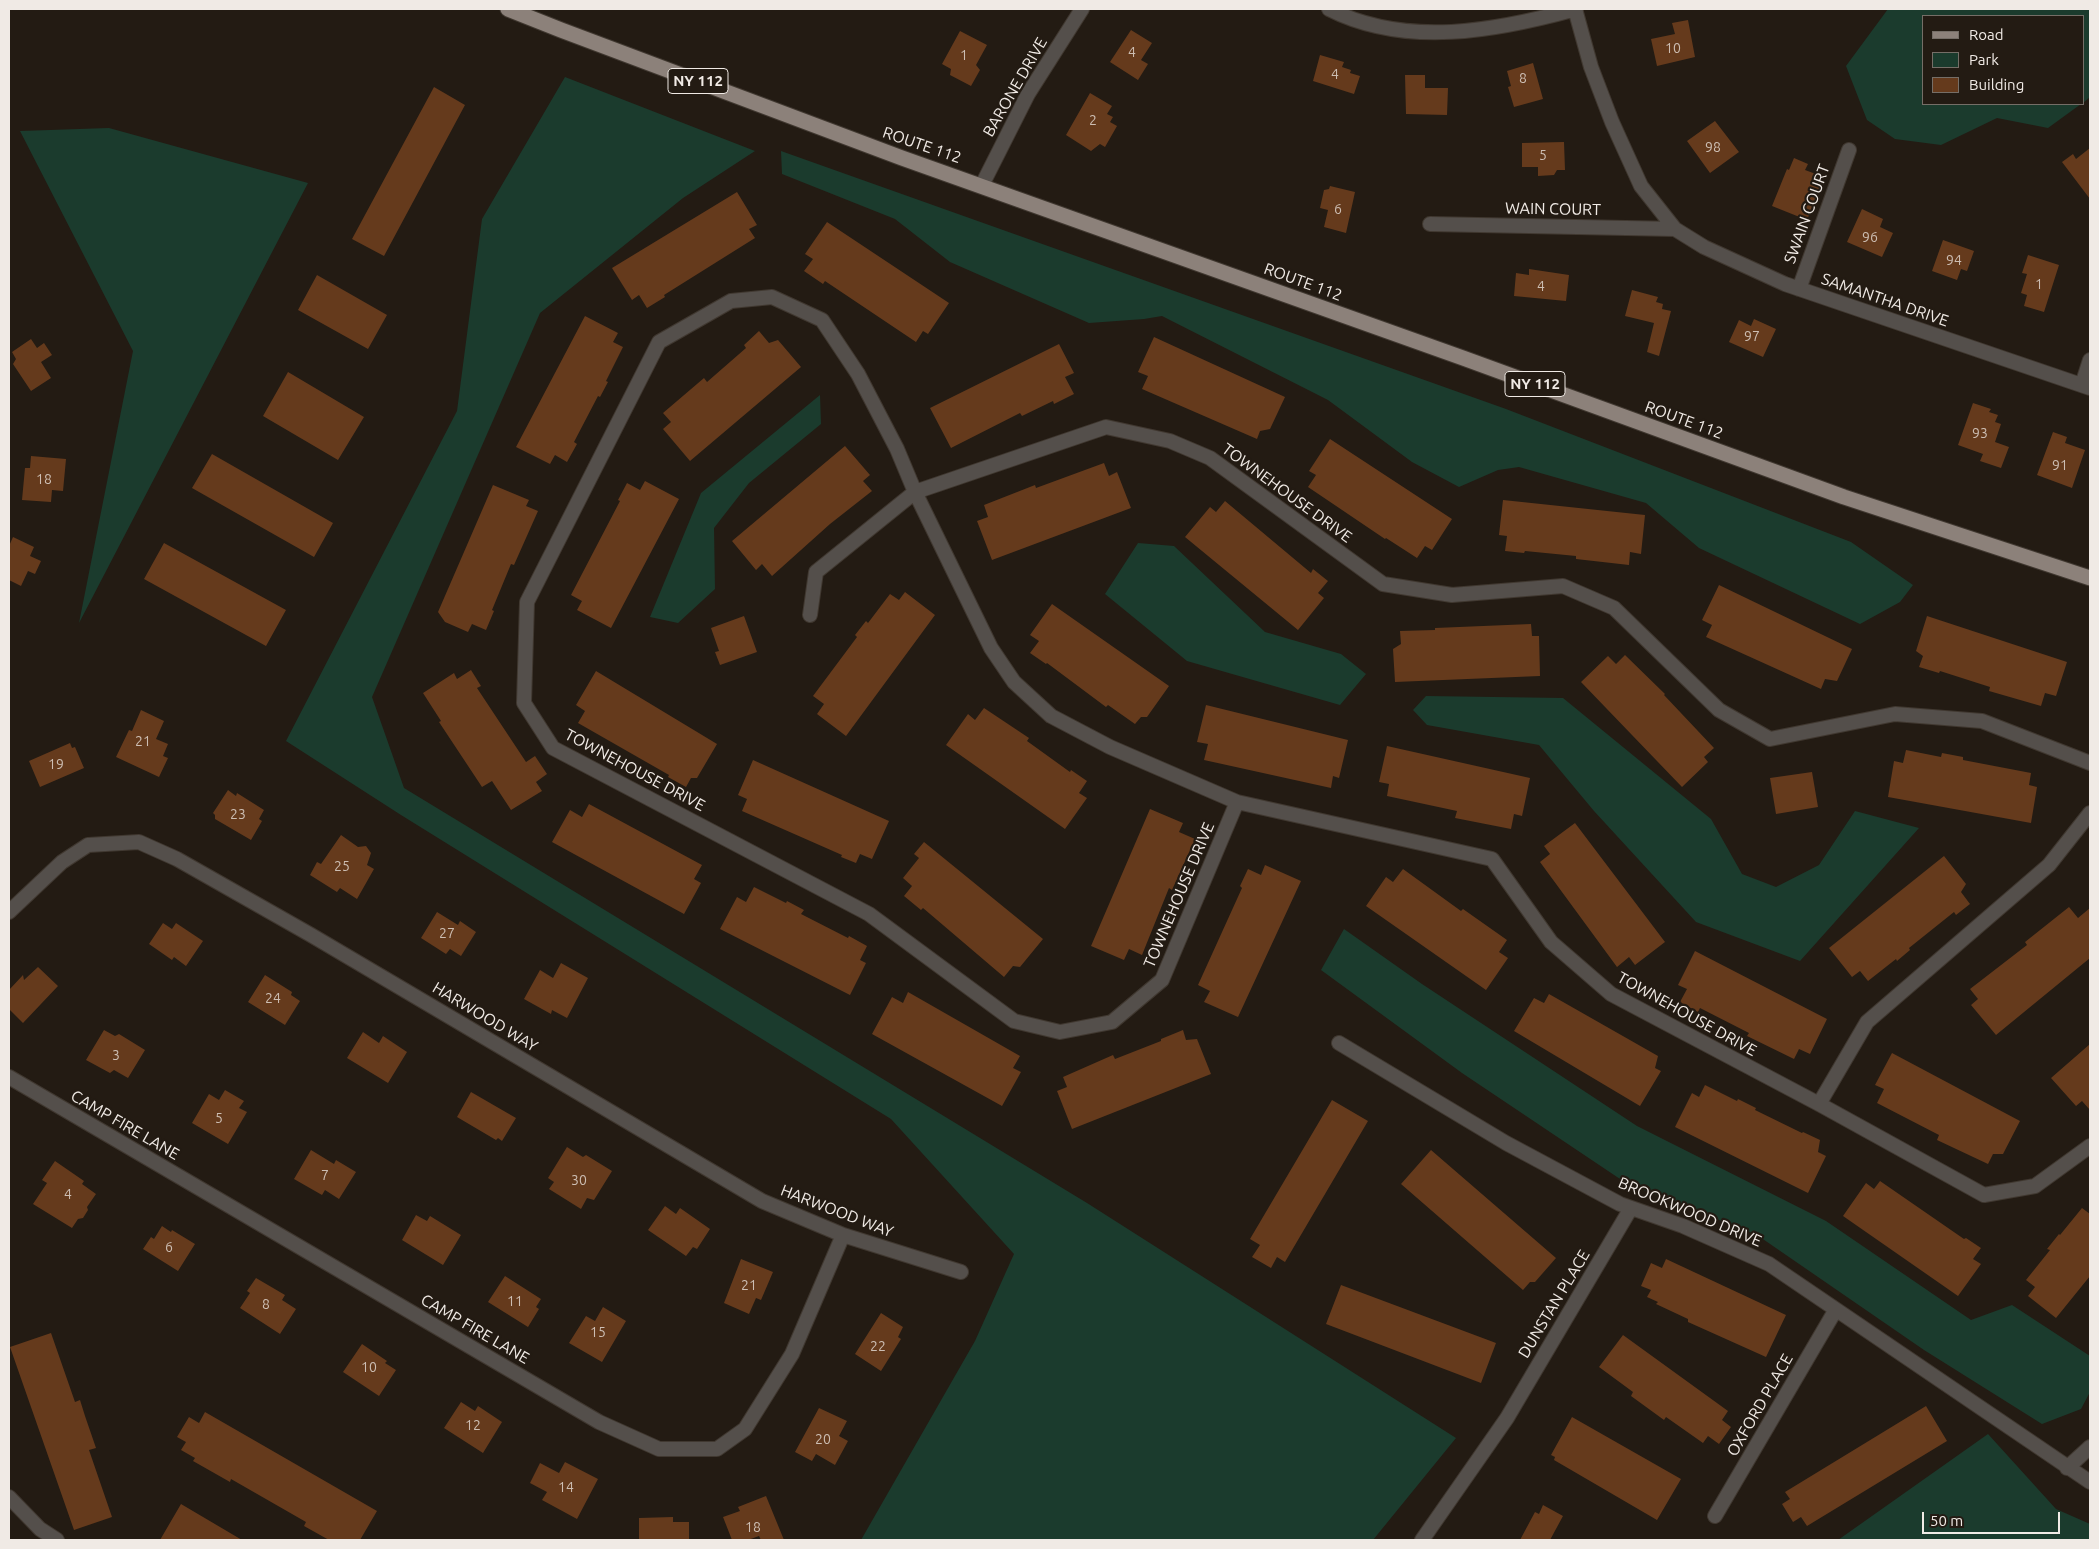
<!DOCTYPE html>
<style>
body{margin:0}
#map{position:relative;width:2099px;height:1549px;overflow:hidden;background:#231b13;font-family:Ubuntu,sans-serif}
canvas{display:block}
.frame{position:absolute;inset:0;border:10px solid #f0eae5;pointer-events:none}
.legend{position:absolute;left:1922px;top:15px;width:162px;height:90px;box-sizing:border-box;background:#231b13;border:1px solid #756e67;margin:0;padding:6px 9px;list-style:none;font-size:15px;color:#f0eae5}
.legend li{display:flex;align-items:center;gap:10px;height:25px}
.legend b{width:25px;border:1px solid #756e67}
.scale{position:absolute;left:1922px;top:1512px;width:138px;height:22px;box-sizing:border-box;border:2px solid #f0eae5;border-top:0;padding-left:6px;font-size:15px;line-height:18px;white-space:nowrap;color:#f0eae5;-webkit-text-stroke:4px #231b13;paint-order:stroke}
</style>
<div id="map">
<canvas width="2099" height="1549"></canvas>
<div class="frame"></div>
<ul class="legend">
<li><b style="height:6px;background:#8c817a"></b>Road</li>
<li><b style="height:14px;background:#1b3b2d"></b>Park</li>
<li><b style="height:14px;background:#653a1c"></b>Building</li>
</ul>
<div class="scale">50 m</div>
</div>
<script>
const c = document.querySelector('canvas').getContext('2d');
c.lineJoin = 'round';
function fill(path, color) { c.fillStyle = color; c.fill(path, 'evenodd'); }
function strokePath(path, color, width, dash) { c.strokeStyle = color; c.lineWidth = width; c.lineCap = dash ? 'butt' : 'round'; c.setLineDash(dash || []); c.stroke(path); }
function label(font, color, halo, rows, align = 'center') {
  c.font = font + ' Ubuntu,sans-serif'; c.lineWidth = 4.5; c.setLineDash([]); c.textBaseline = 'middle'; c.strokeStyle = halo; c.fillStyle = color; for (const [text, x, y, turn = 0] of rows) {
    c.save(); c.translate(x, y); c.rotate((+turn || 0) * Math.PI / 180); c.textAlign = isNaN(turn) ? turn : align; if (halo) c.strokeText(text, 0, 0); c.fillText(text, 0, 0); c.restore();
  }
}
const green = new Path2D(`
 M1888 9H2090V97L2083 103V16H1923V104H2081L2048 128 1997 118 1941 145 1895 139 1867 120 1846 66Z
 M565 77 755 151 683 198 540 313 372 697 404 788 1087 1203 1456 1438 1373 1540H861L975 1341 1014 1254 891 1119 401 815 286 741 457 411 482 219Z
 M109 128 308 183 79 623 133 351 20 131Z
 M781 151 1506 409 1851 542 1913 585 1900 602 1860 624 1699 548 1646 503 1519 467 1498 470 1459 487 1412 462 1328 400 1162 316 1144 319 1089 323 950 262 895 219 782 174Z
 M820 395 821 424 749 483 714 528 715 589 678 623 650 617 701 493Z
 M1138 543 1174 546 1265 632 1341 654 1366 674 1340 705 1187 661 1105 594Z
 M1426 696 1563 698 1711 819 1742 874 1776 887 1819 865 1855 811 1919 828 1800 961 1696 922 1594 811 1539 745 1427 725 1413 710Z
 M1344 929 1422 984 1637 1126 1826 1221 1971 1320 2012 1305 2090 1356V1392L2081 1409 2042 1424 1924 1350 1757 1235 1626 1183 1462 1073 1321 970Z
 M1988 1434 2056 1509 2090 1524V1540H1838Z`);
const building = new Path2D(`
 M1688 20 1695 57 1657 66 1651 39 1675 34 1672 23Z
 M1131 30 1152 43 1141 60 1148 64 1138 80 1110 62Z
 M960 31 987 45 976 65 980 70 971 86 950 75 951 69 942 64Z
 M1320 55 1344 62 1342 67 1351 70 1350 73 1360 76 1354 94 1313 81Z
 M1533 63 1543 99 1514 107 1508 87 1511 86 1507 71Z
 M1405 75H1425V88H1448L1447 115 1406 114Z
 M434 87 465 105 384 256 352 239Z
 M1090 93 1112 106 1107 114 1113 117 1110 122 1117 126 1105 147 1100 144 1091 151 1066 135Z
 M1715 121 1739 152 1710 173 1687 141Z
 M1564 142 1565 170H1557L1554 175 1538 176V167H1522V143Z
 M2090 148V199L2062 162 2073 154 2076 159Z
 M1794 158 1808 164 1805 170 1824 177 1807 220 1772 206 1787 169 1789 170Z
 M1330 186 1355 192 1346 233 1324 227 1328 210 1320 208 1324 190 1329 189Z
 M737 192 757 225 749 229 755 238 664 295 665 297 647 308 639 295 632 300 612 268Z
 M1862 209 1883 219 1880 227 1893 233 1882 257 1847 242Z
 M827 222 949 303 928 334 923 331 916 342 825 281 823 284 804 271 813 259 805 254Z
 M1943 240 1974 251 1967 271 1961 269 1957 280 1932 271Z
 M2028 255 2059 265 2044 312 2024 306 2027 295 2021 293 2027 274 2022 273Z
 M1529 269 1569 275 1566 301 1514 296 1516 273 1529 275Z
 M317 275 387 315 368 349 298 310Z
 M1632 290 1658 297 1656 302 1663 304 1662 309 1671 311 1659 356 1647 352 1654 323 1625 316Z
 M585 316 618 333 613 342 623 347 606 381 608 382 600 397 598 396 574 442 577 444 567 462 555 455 550 464 516 447Z
 M1754 319 1776 329 1763 357 1729 342 1739 320 1751 326Z
 M759 331 769 343 778 340 801 367 690 461 663 429 671 422 663 413 704 378 707 382 746 348 744 345Z
 M1154 337 1285 397 1270 429 1260 431 1257 439 1142 389 1148 376 1138 372Z
 M31 339 37 348 44 343 52 355 41 362 51 378 31 391 13 364 16 359 12 352Z
 M1059 344 1074 373 1065 377 1074 394 1054 404 1053 401 1022 416 1020 413 951 448 930 408Z
 M288 372 364 417 338 460 263 416Z
 M1973 403 1991 409 1989 412 1998 415 1995 422 2001 424 1995 442 2009 447 2001 468 1980 461 1983 454 1958 445Z
 M2053 432 2067 437 2065 443 2085 450 2072 488 2037 475Z
 M1330 439 1452 519 1432 550 1425 546 1417 558 1386 538 1385 539 1308 487 1316 475 1309 471Z
 M845 446 870 475 863 481 872 491 830 524 772 576 762 564 756 570 732 541Z
 M212 454 333 523 314 557 192 488Z
 M31 456 66 459 63 491 52 490 51 502 22 500 25 468H30Z
 M1104 463 1109 476 1117 472 1131 508 992 560 977 521 988 517 984 505 1035 485 1036 488Z
 M645 481 679 499 611 628 577 610 582 601 571 595 620 501 618 500 627 483 640 490Z
 M493 485 529 500 526 506 538 511 514 565 511 564 492 610 494 611 486 630 472 624 468 632 445 622 438 612Z
 M1503 500 1645 515 1641 554 1630 552 1629 565 1576 559V556L1525 551 1524 553 1505 551 1507 536 1499 535Z
 M1225 501 1311 573 1313 569 1328 581 1318 593 1324 598 1298 630 1185 537 1210 507 1216 512Z
 M13 537 34 547 30 556 41 561 35 574 28 571 21 586 9 580V546Z
 M164 543 286 610 266 646 144 579Z
 M1719 585 1852 649 1837 681 1825 679 1821 689 1706 637 1712 625 1702 620Z
 M905 592 935 615 846 736 817 714 824 704 813 696 857 637 855 635 866 621 868 623 890 594 899 600Z
 M1052 604 1169 686 1147 717H1141L1135 724 1108 705 1106 707 1047 663 1046 664 1030 653 1039 641 1030 635Z
 M744 616 757 652 720 665 715 652 719 651 711 628Z
 M1927 616 2067 662 2056 696 2045 693 2041 706 1989 691 1990 687 1940 671 1939 673 1919 667 1923 656 1916 651Z
 M1531 624 1532 636H1539L1540 676 1395 682 1393 649 1401 644 1400 631 1435 630V628Z
 M1625 655 1665 694 1664 695 1714 748 1704 757 1708 762 1682 787 1581 682 1608 656 1616 664Z
 M471 670 481 686 477 688 526 762 535 756 547 774 536 782 542 791 511 810 492 781 482 787 439 722 441 721 423 693 454 673 457 679Z
 M596 671 717 744 697 778H691L686 787 668 777 669 775 578 723 585 711 576 705Z
 M1206 705 1348 740 1339 778 1333 776 1331 788 1204 760 1208 744 1197 742Z
 M984 708 1029 738 1027 741 1070 772 1071 770 1087 781 1079 793 1087 798 1065 829 946 745 968 714 975 720Z
 M141 710 164 721 156 739 168 744 163 756 168 758 159 777 116 757 129 730 132 731Z
 M70 743 72 748 75 747 84 768 40 787 29 761Z
 M1387 746 1530 778 1522 816 1514 814 1511 829 1455 818 1457 811 1387 796 1389 784 1379 782Z
 M1906 750 1941 757 1942 753 1963 757V760L2031 773 2029 785 2037 787 2031 823 1888 797 1894 761 1903 763Z
 M753 760 889 821 872 859 860 854 856 863 841 857 842 855 742 811 747 799 738 795Z
 M1812 772 1818 807 1776 814 1770 778Z
 M228 790 236 796 237 793 264 810 259 819 262 821 251 840 215 819V815L213 813Z
 M589 804 702 865 694 879 701 883 684 914 552 842 570 810 582 817Z
 M1150 809 1183 823 1179 832 1195 839 1172 890 1169 888 1142 955 1129 949 1124 960 1091 946Z
 M1575 823 1665 942 1635 965 1629 957 1617 967 1540 862 1550 854 1544 846Z
 M341 835 358 847 366 846 371 853 367 865 374 869 357 899 340 888 337 892 310 875 317 862 321 864Z
 M924 842 1043 939 1020 967 1013 966 1004 977 923 908 921 910 904 896 912 886 903 878 919 858 914 854Z
 M1944 856 1966 884 1961 892 1970 904 1956 915 1954 912 1909 948 1910 950 1897 961 1896 959 1868 981 1860 971 1852 977 1829 948Z
 M1265 865 1301 881 1238 1017 1204 1002 1210 991 1198 985 1242 888 1240 886 1248 869 1261 875Z
 M1403 869 1461 911 1463 909 1507 940 1499 952 1508 958 1486 990 1366 906 1386 877 1393 882Z
 M754 887 786 903 787 901 804 910 801 914 848 938 849 936 867 946 860 960 866 963 850 995 720 929 737 897 746 902Z
 M2069 907 2078 918 2090 908V958L1996 1035 1971 1005 1978 999 1970 989 2027 945 2025 942Z
 M437 912 458 925 460 921 476 932 461 956 450 949 446 954 421 938Z
 M163 923 172 929 176 923 203 941 186 966 174 957 172 960 149 944Z
 M1695 951 1827 1019 1810 1054 1799 1049 1794 1059 1747 1036 1749 1033 1700 1008 1698 1012 1680 1002 1687 989 1678 985Z
 M561 963 588 978 567 1018 552 1010 551 1014 524 999 540 970 553 978Z
 M38 967 58 986 23 1023 9 1009V990L23 975 24 980Z
 M265 975 292 992 291 995 300 1001 285 1025 248 1002Z
 M908 992 1020 1056 1013 1068 1021 1072 1002 1106 872 1034 892 997 903 1003Z
 M1549 994 1658 1056 1655 1068 1661 1071 1640 1106 1514 1031 1534 998 1544 1003Z
 M104 1030 115 1036 119 1034 145 1050 128 1078 114 1070 110 1073 86 1060Z
 M1183 1030 1186 1040 1197 1039 1211 1074 1072 1129 1057 1091 1067 1087 1063 1077 1113 1055 1115 1059 1161 1041V1039Z
 M363 1032 379 1043 383 1036 407 1052 388 1083 347 1058Z
 M2090 1044V1110L2082 1101 2076 1106 2051 1078Z
 M1892 1053 2020 1121 2003 1154H1993L1988 1164 1937 1140 1939 1135 1877 1103 1884 1089 1875 1085Z
 M1705 1085 1737 1101 1738 1099 1756 1108 1755 1110 1802 1133 1803 1132 1820 1140 1818 1152 1826 1156 1808 1193 1675 1127 1692 1093 1699 1097Z
 M225 1090 244 1101 239 1108 247 1112 228 1144 192 1123 209 1094 219 1100Z
 M471 1092 516 1118 502 1141 498 1138 496 1140 457 1117Z
 M1332 1100 1368 1121 1285 1262 1277 1257 1271 1268 1252 1257 1260 1245 1250 1239Z
 M567 1147 583 1157 586 1155 612 1171 594 1200 587 1198 581 1209 549 1189 554 1182 548 1178Z
 M311 1150 334 1164 336 1160 356 1172 339 1199 325 1190 322 1195 294 1179Z
 M1431 1150 1556 1258 1535 1282H1530L1523 1290 1401 1184Z
 M55 1161 84 1181 82 1184 96 1194 87 1207 88 1210 83 1218 78 1219 72 1228 33 1204 47 1183 42 1180Z
 M1880 1181 1964 1239 1966 1238 1981 1248 1973 1259 1981 1264 1958 1296 1843 1216 1866 1183 1874 1189Z
 M665 1206 676 1214 680 1208 710 1229 697 1249 693 1247 686 1256 648 1230Z
 M2082 1208 2090 1214V1276L2056 1318 2028 1296 2035 1287 2026 1280 2050 1250 2047 1249 2059 1234 2060 1235Z
 M416 1215 427 1221 430 1216 461 1235 443 1265 402 1240Z
 M162 1226 171 1232 172 1230 195 1244 178 1271 143 1249 151 1237 154 1239Z
 M741 1259 773 1272 761 1300 756 1298 749 1314 724 1303Z
 M1666 1259 1786 1315 1766 1357 1688 1322V1319L1656 1304 1658 1302 1647 1297 1651 1290 1641 1286 1651 1263 1662 1268Z
 M505 1276 541 1299 536 1307 539 1309 528 1327 488 1302Z
 M256 1278 285 1295 282 1300 296 1309 280 1334 240 1308 250 1293 247 1291Z
 M1341 1285 1496 1343 1481 1383 1326 1324Z
 M603 1307 626 1321 602 1362 569 1343 586 1316 595 1321Z
 M881 1313 903 1327 898 1337 901 1339 881 1371 855 1354Z
 M51 1333 75 1402 80 1400 85 1416 96 1448 89 1450 112 1517 74 1530 10 1347Z
 M1623 1335 1728 1411 1722 1420 1731 1427 1719 1444 1708 1436 1703 1443 1666 1417 1664 1420 1631 1396 1633 1392 1599 1367Z
 M362 1344 387 1361 385 1363 396 1370 379 1396 343 1372Z
 M461 1402 475 1411 478 1406 502 1422 483 1453 444 1428Z
 M1926 1406 1947 1441 1807 1526 1801 1517 1793 1522 1782 1504 1790 1499 1785 1492Z
 M819 1408 847 1421 839 1436 848 1441 835 1465 816 1454 812 1461 795 1452Z
 M205 1412 377 1511 360 1540H329L304 1526 306 1522 231 1479 230 1482 193 1461 195 1458 181 1450 186 1442 177 1437 189 1417 199 1423Z
 M1572 1417 1681 1479 1657 1520 1554 1460 1555 1457 1551 1455Z
 M565 1462 598 1479 577 1519 542 1500 547 1492 530 1483 540 1463 559 1473Z
 M766 1496 784 1540H761L759 1536 748 1540H732L723 1517 740 1511 738 1507Z
 M181 1504 242 1540H160Z
 M1543 1505 1563 1516 1550 1540H1520L1535 1512 1539 1514Z
 M673 1517V1522H689V1540H639V1518Z`);
const minor = new Path2D(`
 M1329 9C1406 48 1496 31 1576 9
 M1575 9 1591 67 1612 122 1641 186 1675 229 1704 247 1785 284 2090 388
 M982 185 1028 94 1082 9
 M1430 224 1675 229
 M1799 289 1849 150
 M2082 385 2090 360
 M810 615 816 572 915 492 1106 427 1170 441 1210 458 1383 584 1452 595 1563 586 1614 608 1719 710 1770 739 1895 714 1982 721 2090 763
 M1237 802 1110 747 1051 716 1014 682 991 648 915 492 897 449 858 374 822 320 772 297 731 301 659 342 527 602 524 703 553 748 869 914 1014 1021 1060 1032 1112 1022 1162 980 1237 802 1492 859 1551 942 1611 994 1819 1104 1984 1195 2035 1186 2090 1146
 M9 912 62 862 88 845 139 842 177 859 311 935 762 1201 843 1235 961 1272
 M1339 1043 1506 1143 1620 1204 1683 1226 1769 1264 2090 1482
 M9 1077 599 1422 659 1449H717L745 1429 792 1354 843 1235
 M1819 1104 1867 1022 2049 865 2090 813
 M2067 1468 2090 1447
 M9 1497 40 1529 57 1540
 M1715 1516 1835 1311
 M1422 1540 1507 1418 1631 1208`);
const primary = new Path2D(`
 M508 9 561 30 902 158 1463 358 1844 497 2090 578`);
const numberNames = [
 ["10",1673,48],
 ["4",1132,52],
 ["1",964,55],
 ["4",1335,74],
 ["8",1523,78],
 ["2",1093,120],
 ["98",1713,147],
 ["5",1543,155],
 ["6",1338,209],
 ["96",1870,237],
 ["94",1954,260],
 ["1",2039,284],
 ["4",1541,286],
 ["97",1752,336],
 ["93",1980,433],
 ["91",2060,465],
 ["18",44,479],
 ["21",143,741],
 ["19",56,764],
 ["23",238,814],
 ["25",342,866],
 ["27",447,933],
 ["24",273,998],
 ["3",116,1055],
 ["5",219,1118],
 ["7",325,1175],
 ["30",579,1180],
 ["4",68,1194],
 ["6",169,1247],
 ["21",749,1285],
 ["11",515,1301],
 ["8",266,1304],
 ["15",598,1332],
 ["22",878,1346],
 ["10",369,1367],
 ["12",473,1425],
 ["20",823,1439],
 ["14",566,1487],
 ["18",753,1527]
];
const shields = [
 [698,81,60],
 [1535,384,60]
];
const shieldNames = [
 ["NY 112",698,81],
 ["NY 112",1535,384]
];
const streetNames = [
 ["BARONE DRIVE",1015,87,-60],
 ["ROUTE 112",922,145,19],
 ["WAIN COURT",1553,209,1],
 ["SWAIN COURT",1807,214,-70],
 ["ROUTE 112",1303,282,20],
 ["SAMANTHA DRIVE",1885,300,19],
 ["ROUTE 112",1684,420,20],
 ["TOWNEHOUSE DRIVE",1287,493,36],
 ["TOWNEHOUSE DRIVE",635,770,28],
 ["TOWNEHOUSE DRIVE",1179,895,-67],
 ["TOWNEHOUSE DRIVE",1687,1014,29],
 ["HARWOOD WAY",485,1017,31],
 ["CAMP FIRE LANE",125,1125,30],
 ["HARWOOD WAY",837,1211,21],
 ["BROOKWOOD DRIVE",1690,1212,23],
 ["DUNSTAN PLACE",1554,1304,-59],
 ["CAMP FIRE LANE",475,1329,30],
 ["OXFORD PLACE",1760,1405,-60]
];
fill(green, '#1b3b2d');
fill(building, '#653a1c');
strokePath(minor, '#403830', 16);
strokePath(primary, '#403830', 17);
strokePath(minor, '#544f4b', 14);
strokePath(primary, '#8c817a', 15);
label('14px', '#cdbeb3', null, numberNames);
for (const [x, y, w] of shields) { const box = new Path2D(); box.roundRect(x - w / 2, y - 12.5, w, 25, 4); c.fillStyle = '#231b13'; c.fill(box); strokePath(box, '#f0eae5', 1); }
label('bold 15px', '#f0eae5', null, shieldNames);
label('16px', '#f0eae5', '#231b13', streetNames);
</script>
